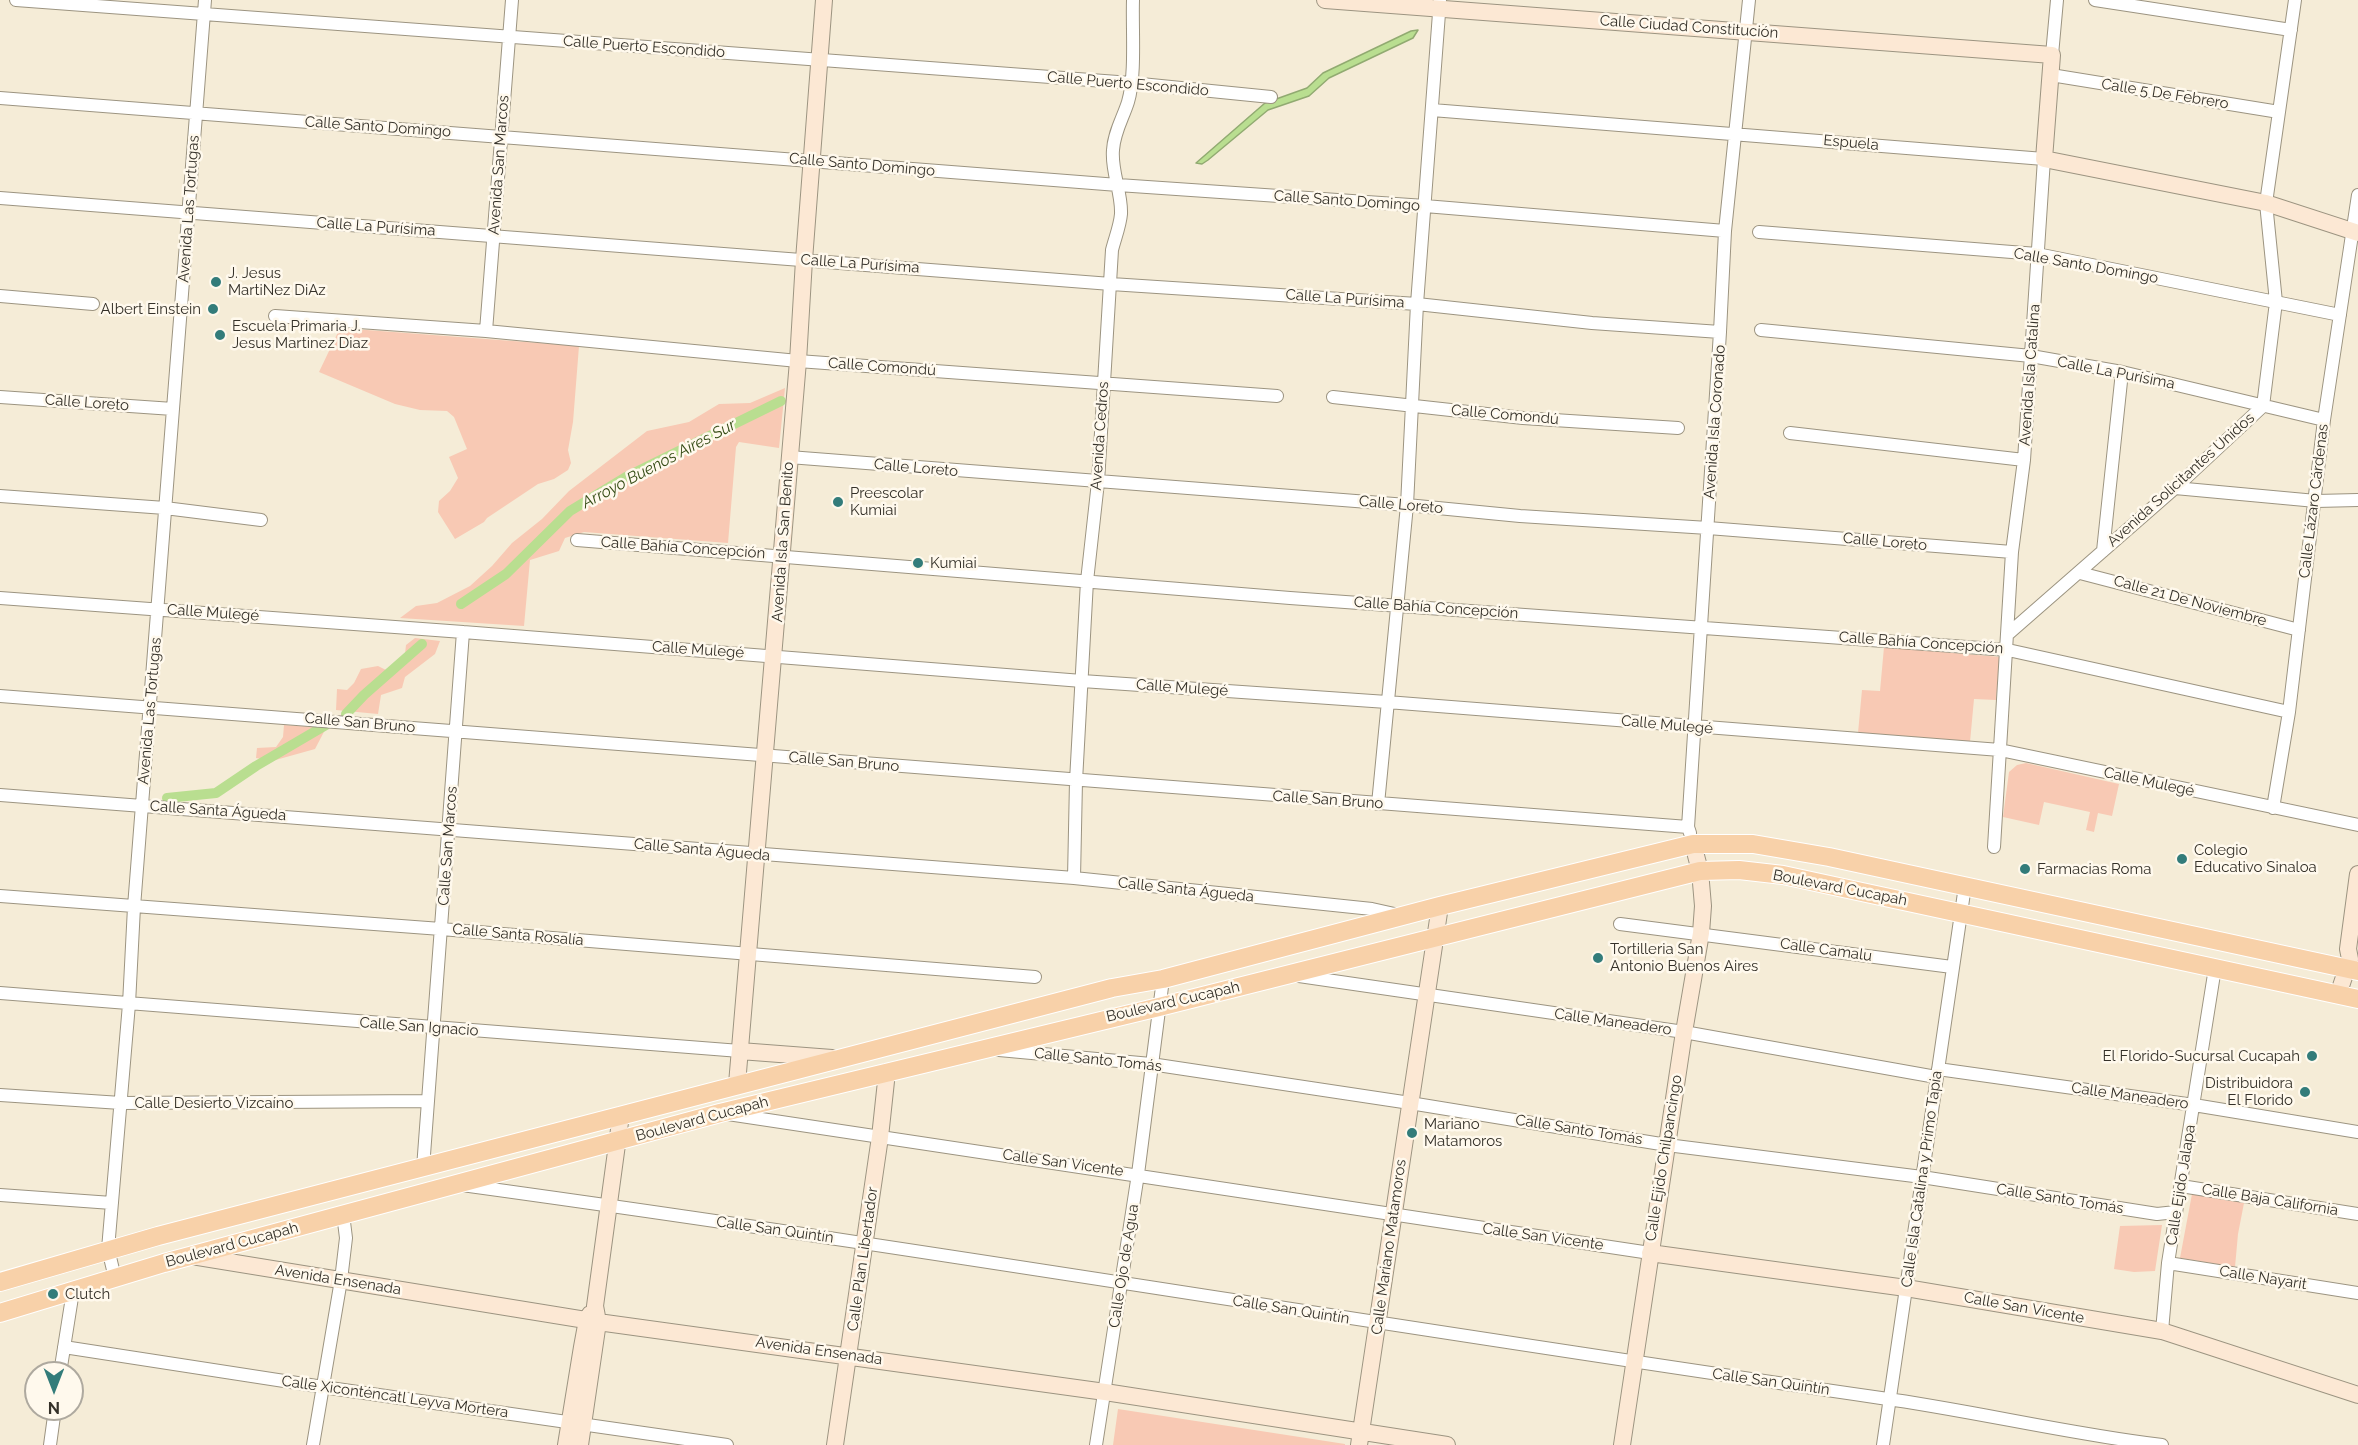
<!DOCTYPE html>
<meta charset="utf-8">
<style>
body{margin:0}
#map{position:relative;width:2358px;height:1445px;overflow:hidden;background:#f5ecd7;font-family:Raleway,sans-serif}
canvas{display:block}
.north{position:absolute;left:24px;top:1361px;width:60px;height:60px;box-sizing:border-box;background:#fff9ed;border:2px solid #aea99f;border-radius:50%;rotate:180deg;font-size:16px;font-weight:700;line-height:24px;text-align:center;color:#353129}
.north::after{content:'';display:block;margin:auto;width:21px;height:27px;background:#337c7a;clip-path:polygon(50% 0,100% 100%,50% 72%,0 100%)}
</style>
<div id="map">
<canvas width="2358" height="1445"></canvas>
<div class="north">N</div>
</div>
<script>
const c = document.querySelector('canvas').getContext('2d');
c.lineJoin = 'round';
function fill(path, color) { c.fillStyle = color; c.fill(path, 'evenodd'); }
function strokePath(path, color, width, dash) { c.strokeStyle = color; c.lineWidth = width; c.lineCap = dash ? 'butt' : 'round'; c.setLineDash(dash || []); c.stroke(path); }
function label(font, color, halo, rows, align = 'center') {
  c.font = font + ' Raleway,sans-serif'; c.lineWidth = 5; c.setLineDash([]); c.textBaseline = 'middle'; c.strokeStyle = halo; c.fillStyle = color; for (const [text, x, y, turn = 0] of rows) {
    c.save(); c.translate(x, y); c.rotate((+turn || 0) * Math.PI / 180); c.textAlign = isNaN(turn) ? turn : align; if (halo) c.strokeText(text, 0, 0); c.fillText(text, 0, 0); c.restore();
  }
}
const green = new Path2D(`
 M340 328 579 346 573 422 568 450 571 463 568 470 554 479 538 484 487 518 484 522 455 539 438 512 439 501 450 491 458 478 449 457 467 449 454 417 447 411 420 410 395 404 319 372Z
 M785 388 779 448 739 442 736 447 728 543 584 532 565 538 559 551 530 560 524 626 400 618 416 606 437 603 470 586 492 566 512 543 542 519 569 491 647 431 689 422 719 404 750 403Z
 M415 638 440 641 435 654 405 677 402 688 381 695 378 714 336 710 337 689 347 690 354 683 361 669 378 666 386 670 405 654 406 645Z
 M1884 647 2000 657 1996 700 1974 699 1970 742 1858 733 1862 690 1880 691Z
 M284 725 326 728 315 749 272 761 256 758 257 748 276 747 283 737Z
 M2026 763 2119 784 2112 816 2098 813 2094 832 2086 830 2090 812 2044 802 2039 825 2003 817 2009 772 2017 765Z
 M2192 1194 2244 1203 2238 1234 2235 1267 2180 1258Z
 M2162 1225 2155 1271 2134 1272 2114 1269 2120 1226Z
 M1118 1409 1345 1444V1445H1113Z`);
const water = new Path2D(`
 M1418 30 1413 38 1329 78 1309 96 1268 110 1208 160 1202 164 1196 163 1265 103 1307 88 1323 73 1411 31Z`);
const canal = new Path2D(`
 M461 604 506 574 570 511 626 477 781 401
 M346 714 364 695 422 644
 M167 798 216 793 256 766 326 725`);
const street = new Path2D(`
 M16 0 1131 83 1271 97
 M2095 0 2291 30
 M2052 55 2057 0
 M2051 75 2279 112
 M0 98 1118 185 1425 206 1725 231
 M1432 110 2044 159 2024 460 2012 552 1994 847
 M0 198 1111 284 1417 304 1592 323 1720 332
 M1759 232 2037 254 2340 315
 M0 296 93 304
 M275 316 486 331 798 361 1277 396
 M1761 330 2031 356 2122 372 2324 420
 M486 331 512 0
 M0 397 173 409
 M1333 397 1523 418 1678 428
 M1790 433 2024 460
 M789 457 1407 505 1520 516 1708 528 2012 552
 M2175 488 2316 501 2358 500
 M0 496 165 508 261 520
 M577 540 1290 598 2008 650 2289 712
 M2103 551 2122 372
 M2080 573 2299 630
 M0 598 463 632 1082 681 1387 702 2000 750 2358 825
 M2008 634 2175 488 2263 406 2276 302 2266 203 2295 0
 M0 696 1688 827
 M0 795 1074 878 1372 909 1399 915
 M1378 804 1407 505 1417 304 1440 0
 M2273 808 2289 712 2324 420 2358 195
 M1690 833 1688 827 1720 332 1725 231 1749 0
 M1074 878 1076 781 1087 581 1098 482 1112 250C1115 238 1120 226 1121 214 1122 192 1111 172 1113 150 1114 132 1123 118 1128 102 1136 75 1132 29 1133 0
 M0 896 441 929 1035 977
 M1620 924 1952 967
 M1299 976 1684 1032 1936 1077
 M0 993 740 1051
 M999 1050 1151 1064 1410 1103 1667 1145 1922 1177 2157 1214 2176 1212
 M1938 1069 2194 1105 2358 1132
 M0 1095 121 1103 428 1101
 M728 1114 1650 1253
 M423 1168 463 632
 M462 1185C936 1250 1407 1330 1881 1398 1975 1411 2068 1434 2162 1445
 M2181 1186 2358 1214
 M0 1195 112 1203
 M2168 1263 2358 1293
 M115 1278 108 1249 129 1004 134 907 205 0
 M2162 1331 2168 1263 2215 968
 M64 1347 323 1387 727 1445
 M60 1373 73 1291
 M50 1445 55 1409
 M313 1445 341 1280 346 1238 343 1214
 M1096 1445 1138 1174 1163 979
 M1883 1445 1965 886`);
const secondary = new Path2D(`
 M1325 0 2052 55 2044 159 2266 203 2358 233
 M2338 995 2350 959 2348 949 2358 874
 M740 1051 832 1058
 M737 1084 798 361 804 260 824 0
 M1650 1253 1906 1288 2162 1331 2358 1395
 M192 1256 598 1322 1105 1392 1447 1445
 M566 1445 582 1347 587 1320 590 1314
 M580 1445 598 1322 595 1306 621 1115
 M835 1445 880 1137 887 1072
 M1359 1445 1440 906
 M1622 1445 1684 1032 1701 933 1703 906 1700 871 1693 844`);
const primary = new Path2D(`
 M0 1282 158 1236 1112 988 1163 979 1440 906 1693 844H1753L1829 857 2358 971
 M0 1313 164 1263 720 1113 1159 1007 1700 871 1739 870 1783 875 2358 999`);
const markers = [
 [216,282,6,"#337c7a"],
 [213,309,6,"#337c7a"],
 [220,335,6,"#337c7a"],
 [838,502,6,"#337c7a"],
 [918,563,6,"#337c7a"],
 [2182,859,6,"#337c7a"],
 [2025,869,6,"#337c7a"],
 [1598,958,6,"#337c7a"],
 [2312,1056,6,"#337c7a"],
 [2305,1092,6,"#337c7a"],
 [1412,1133,6,"#337c7a"],
 [53,1294,6,"#337c7a"]
];
const streetNames = [
 ["Calle Ciudad Constitución",1689,27,4],
 ["Calle Puerto Escondido",644,47,4],
 ["Calle Puerto Escondido",1128,84,5],
 ["Calle 5 De Febrero",2165,94,9],
 ["Calle Santo Domingo",378,127,4],
 ["Espuela",1851,143,5],
 ["Avenida San Marcos",499,165,-86],
 ["Calle Santo Domingo",862,165,5],
 ["Calle Santo Domingo",1347,201,4],
 ["Avenida Las Tortugas",189,209,-86],
 ["Calle La Purísima",376,227,4],
 ["Calle La Purísima",860,264,4],
 ["Calle Santo Domingo",2086,266,10],
 ["Calle La Purísima",1345,299,4],
 ["Calle Comondú",882,367,4],
 ["Calle La Purísima",2116,373,11],
 ["Avenida Isla Catalina",2030,375,-86],
 ["Calle Loreto",87,403,4],
 ["Calle Comondú",1505,415,5],
 ["Avenida Isla Coronado",1715,422,-86],
 ["Avenida Cedros",1100,436,-86],
 ["Calle Loreto",916,468,5],
 ["Avenida Solicitantes Unidos",2181,480,-42],
 ["Calle Lázaro Cárdenas",2314,501,-83],
 ["Calle Loreto",1401,505,5],
 ["Avenida Isla San Benito",783,542,-86],
 ["Calle Loreto",1885,542,5],
 ["Calle Bahía Concepción",683,548,4],
 ["Calle 21 De Noviembre",2190,601,15],
 ["Calle Bahía Concepción",1436,608,4],
 ["Calle Mulegé",213,613,4],
 ["Calle Bahía Concepción",1921,643,4],
 ["Calle Mulegé",698,650,4],
 ["Calle Mulegé",1182,688,4],
 ["Avenida Las Tortugas",150,711,-85],
 ["Calle San Bruno",360,723,5],
 ["Calle Mulegé",1667,725,5],
 ["Calle San Bruno",844,762,5],
 ["Calle Mulegé",2149,782,12],
 ["Calle San Bruno",1328,800,4],
 ["Calle Santa Águeda",218,811,4],
 ["Calle San Marcos",448,846,-86],
 ["Calle Santa Águeda",702,850,5],
 ["Boulevard Cucapah",1840,888,11],
 ["Calle Santa Águeda",1186,890,6],
 ["Calle Santa Rosalía",518,935,5],
 ["Calle Camalu",1826,950,8],
 ["Boulevard Cucapah",1173,1002,-13],
 ["Calle Maneadero",1613,1022,8],
 ["Calle San Ignacio",419,1027,4],
 ["Calle Santo Tomás",1098,1060,6],
 ["Calle Maneadero",2130,1096,8],
 ["Calle Desierto Vizcaíno",214,1103],
 ["Boulevard Cucapah",702,1119,-15],
 ["Calle Santo Tomás",1579,1130,9],
 ["Calle Ejido Chilpancingo",1664,1158,-81],
 ["Calle San Vicente",1063,1163,8],
 ["Calle Isla Catalina y Primo Tapia",1922,1179,-82],
 ["Calle Ejido Jalapa",2181,1185,-81],
 ["Calle Santo Tomás",2060,1199,9],
 ["Calle Baja California",2270,1200,9],
 ["Calle San Quintín",775,1230,8],
 ["Calle San Vicente",1543,1237,8],
 ["Boulevard Cucapah",232,1245,-15],
 ["Calle Mariano Matamoros",1389,1247,-82],
 ["Calle Plan Libertador",863,1259,-82],
 ["Calle Ojo de Agua",1124,1266,-81],
 ["Calle Nayarit",2263,1278,9],
 ["Avenida Ensenada",338,1280,9],
 ["Calle San Vicente",2024,1308,10],
 ["Calle San Quintín",1291,1310,9],
 ["Avenida Ensenada",819,1351,8],
 ["Calle San Quintín",1771,1382,8],
 ["Calle Xiconténcatl Leyva Mortera",395,1397,8]
];
const poiNames = [
 ["J. Jesus",228,273],
 ["MartiNez DiAz",228,290],
 ["Albert Einstein",201,309,"right"],
 ["Escuela Primaria J.",232,326],
 ["Jesus Martinez Diaz",232,343],
 ["Preescolar",850,493],
 ["Kumiai",850,510],
 ["Kumiai",930,563],
 ["Colegio",2194,850],
 ["Educativo Sinaloa",2194,867],
 ["Farmacias Roma",2037,869],
 ["Tortilleria San",1610,949],
 ["Antonio Buenos Aires",1610,966],
 ["El Florido-Sucursal Cucapah",2300,1056,"right"],
 ["Distribuidora",2293,1083,"right"],
 ["El Florido",2293,1100,"right"],
 ["Mariano",1424,1124],
 ["Matamoros",1424,1141],
 ["Clutch",65,1294]
];
const waterNames = [
 ["Arroyo Buenos Aires Sur",659,464,-28]
];
fill(green, '#f8c9b4');
fill(water, '#b9de90');
strokePath(water, '#91aa71', 1.5);
strokePath(canal, '#b9de90', 10);
strokePath(street, '#9c9481', 14);
strokePath(secondary, '#9c9481', 18);
strokePath(primary, '#fff', 20);
strokePath(street, '#fff', 12);
strokePath(secondary, '#fce8d4', 16);
strokePath(primary, '#f8d1a9', 18);
for (const [x, y, r, color] of markers) { const dot = new Path2D(); dot.arc(x, y, r, 0, 2 * Math.PI); c.fillStyle = color; c.fill(dot); strokePath(dot, '#fff9ed', 2); }
label('15px', '#353129', '#fff9ed', streetNames);
label('15px', '#353129', '#fff9ed', poiNames, 'left');
label('italic 16px', '#344b14', '#fff9ed', waterNames);
</script>
